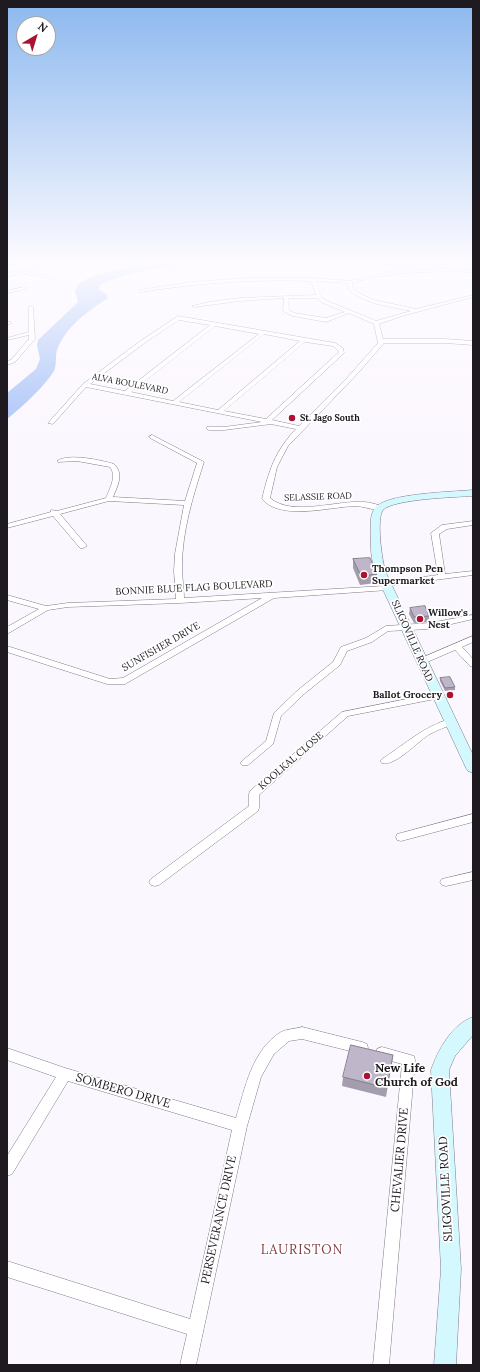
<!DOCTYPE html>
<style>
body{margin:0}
#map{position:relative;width:480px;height:1372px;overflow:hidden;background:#fbf7fe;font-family:Lora,serif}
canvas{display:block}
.frame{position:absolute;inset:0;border:8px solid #1e1a20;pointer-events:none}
.north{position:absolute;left:16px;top:16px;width:40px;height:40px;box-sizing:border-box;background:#fff;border:1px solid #a5a3a6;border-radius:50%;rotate:38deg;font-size:11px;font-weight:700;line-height:16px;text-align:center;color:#1e1a20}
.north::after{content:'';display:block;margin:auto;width:14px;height:18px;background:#a91232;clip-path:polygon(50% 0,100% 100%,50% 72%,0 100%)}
</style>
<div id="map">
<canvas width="480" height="1372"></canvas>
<div class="frame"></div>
<div class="north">N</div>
</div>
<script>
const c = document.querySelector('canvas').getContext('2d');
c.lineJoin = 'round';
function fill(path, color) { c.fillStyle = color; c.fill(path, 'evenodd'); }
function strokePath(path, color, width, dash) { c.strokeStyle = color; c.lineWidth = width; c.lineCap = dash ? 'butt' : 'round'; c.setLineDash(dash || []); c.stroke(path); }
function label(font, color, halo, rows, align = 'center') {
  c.font = font + ' Lora,serif'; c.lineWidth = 3.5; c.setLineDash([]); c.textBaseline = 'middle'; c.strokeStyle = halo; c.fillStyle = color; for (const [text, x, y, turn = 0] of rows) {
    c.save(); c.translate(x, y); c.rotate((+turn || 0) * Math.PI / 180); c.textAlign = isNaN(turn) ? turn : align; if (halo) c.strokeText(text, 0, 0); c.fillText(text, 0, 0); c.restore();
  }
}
const water = new Path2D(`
 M192 261H273C222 264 146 262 100 285L99 289 106 294 108 298C87 312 66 326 57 350 55 356 57 365 54 371 42 389 24 405 7 419V393L36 369 40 359 37 345 38 340 78 302 75 291C76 288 78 285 80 283 100 268 166 262 192 261Z`);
const street = new Path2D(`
 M443 269 473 270V272C433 271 392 271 352 283L353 289 359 293 374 300 416 309 473 295V297L402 316 379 324 383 339H445L473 341V345L445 343H384L359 372 288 446 277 467 270 498C292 517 337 500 364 502 370 502 377 505 383 506V510C374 511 364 506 355 506 329 507 281 521 262 499 269 470 275 451 296 429L271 424 224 430H209L207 429V427H224L262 422 86 387 53 424 48 423 83 384 139 342 178 316 335 343 343 348 344 353 272 420 299 426 347 378 378 343 374 324 349 313 326 322 293 316 283 311 284 298 240 301 194 307 192 306 209 302 240 298 316 295 311 281C254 279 198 283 141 292H139V290L193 282 245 278H313L350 281 394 271ZM316 281 348 283 349 290C367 305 389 306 411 311L376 321 325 300 321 297ZM288 298H318L321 302 345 312 326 318 294 313 289 310ZM179 320 210 325 125 391 90 384 143 344ZM215 326 259 334 173 401 131 392ZM264 334 300 341 218 410 179 402ZM305 342 333 346 339 352 266 419 224 411Z
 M21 271 53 277 55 278 53 279 19 273Z
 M24 287 26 288V289L7 293V291Z
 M31 306 33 307 35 339 15 362 7 365V361L11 360 29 339V335L7 340V338L29 332V307Z
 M7 321 11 322 12 323 7 325Z
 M152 435 204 462C193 496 182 531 182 567 182 578 184 588 184 598L384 586 382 584 386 582 438 575 431 533 442 525 473 521V525L447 529 439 534 445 574 473 571V575L389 586 392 588 388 590 274 598 125 684H107L7 652V646L110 679 123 678 262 598 180 603 68 607 48 610 7 634V627L39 609 7 600V595L46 606 68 603 176 599 174 571 175 554 184 505 109 501 60 514 87 546 83 548H80L53 516 7 528V524L51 512V510L57 511 106 498C110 488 117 476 110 467L77 461 58 462 57 461C69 453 100 460 114 464 124 474 118 485 113 497L185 501 197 463 150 438 149 437Z
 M473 615V619L430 629 388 631 372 642 347 651 340 665 304 694 281 716 273 744 248 765H242L240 763 242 761 266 741 274 713 298 690 333 662 341 647 366 638 386 626 430 623Z
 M473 636V642L462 647 473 659V667L470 666 455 650 425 663 422 664 418 661 419 659Z
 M437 693 440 694 442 696 440 698 348 716 259 795V808L258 811 159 885 155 886 151 885 149 882 151 879 249 806V794L250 791 342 712Z
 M450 719 453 720 455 722 453 724C446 727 437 730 430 734 418 741 395 767 382 763L380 761 382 759C404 745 424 726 450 719Z
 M473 814V822L401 841 397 840 396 837 397 834 401 833Z
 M473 872V880L446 886 442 885 440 882 442 879 446 878Z
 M302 1027 362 1042 367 1044 368 1048 367 1052 362 1054 302 1039 289 1041 274 1054 261 1077 247 1126 196 1365H180L187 1334 7 1277V1261L190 1319 232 1130 68 1081 12 1174 7 1176V1156L56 1077 7 1060V1048L65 1068 236 1118C245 1088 252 1050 281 1032 287 1029 295 1029 302 1027Z
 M382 1047 414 1056 415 1060 389 1365H373L402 1064 377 1057 376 1053 377 1049Z`);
const secondary = new Path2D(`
 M44 261H51L32 270 7 277V273L28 268Z
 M473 490V496C456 497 393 499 383 510 376 519 382 562 386 573L473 755V773L468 771 466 768 378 579C372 565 370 551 371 535 371 526 369 516 375 508 386 493 453 492 473 490Z
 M473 1017V1035L455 1056 449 1070 461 1269 456 1365H434L441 1269 431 1070C438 1050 452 1024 473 1017Z`);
const wall = new Path2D(`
 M353 559 377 574 376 583 360 585 353 568Z
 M410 608 429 616V622L414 623 409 614Z
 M440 678 455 687V690L445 691 440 681Z
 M393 1055 386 1097 342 1086 343 1077Z`);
const building = new Path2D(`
 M370 558 377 574 361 576 353 559Z
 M425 606 429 616 414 617 410 608Z
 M450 677 455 687 445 688 440 678Z
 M351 1045 393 1055 387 1088 343 1077Z`);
const markers = [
 [292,418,4,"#a91232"],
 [364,575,4,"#a91232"],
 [420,619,4,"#a91232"],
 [450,695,4,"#a91232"],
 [367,1076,4,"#a91232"]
];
const farStreetnames = [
 ["ALVA BOULEVARD",130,384,11],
 ["SELASSIE ROAD",318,497,-2]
];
const farPoinames = [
 ["St. Jago South",300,418]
];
const poiNames = [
 ["Thompson Pen",372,569],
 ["Supermarket",372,581],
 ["Willow's",428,613],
 ["Nest",428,625],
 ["Ballot Grocery",442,695,"right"]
];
const streetNames = [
 ["BONNIE BLUE FLAG BOULEVARD",194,588,-3],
 ["SLIGOVILLE ROAD",412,641,66],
 ["SUNFISHER DRIVE",161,647,-30],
 ["KOOLKAL CLOSE",291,761,-41]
];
const nearPoinames = [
 ["New Life",375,1069],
 ["Church of God",375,1083]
];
const nearStreetnames = [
 ["SOMBERO DRIVE",123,1091,16],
 ["CHEVALIER DRIVE",400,1160,-85],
 ["SLIGOVILLE ROAD",446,1189,-93],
 ["PERSEVERANCE DRIVE",219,1220,-78]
];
const nearNeighbourhoodnames = [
 ["LAURISTON",302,1250]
];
fill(water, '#a3bff6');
strokePath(street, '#827888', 1);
strokePath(secondary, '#827888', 1);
fill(street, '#fff');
fill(secondary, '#d3f8fe');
fill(wall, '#a49dad');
fill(building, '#bfb6c9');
strokePath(building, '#867f8d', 1);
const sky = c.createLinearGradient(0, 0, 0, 453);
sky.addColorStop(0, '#8cb8ee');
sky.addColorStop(0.58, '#fdfbff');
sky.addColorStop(1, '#fdfbff00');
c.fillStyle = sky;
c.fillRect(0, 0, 480, 453);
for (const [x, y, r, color] of markers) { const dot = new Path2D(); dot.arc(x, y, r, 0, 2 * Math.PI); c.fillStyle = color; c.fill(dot); strokePath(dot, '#fff', 1.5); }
label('9px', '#1e1a20', '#fff', farStreetnames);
label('bold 9px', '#1e1a20', '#fff', farPoinames, 'left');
label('bold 10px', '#1e1a20', '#fff', poiNames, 'left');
label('10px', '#1e1a20', '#fff', streetNames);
label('bold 12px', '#1e1a20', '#fff', nearPoinames, 'left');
label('12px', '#1e1a20', '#fff', nearStreetnames);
c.letterSpacing = '1px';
label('13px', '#853c40', '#fff', nearNeighbourhoodnames);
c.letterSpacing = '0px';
</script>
